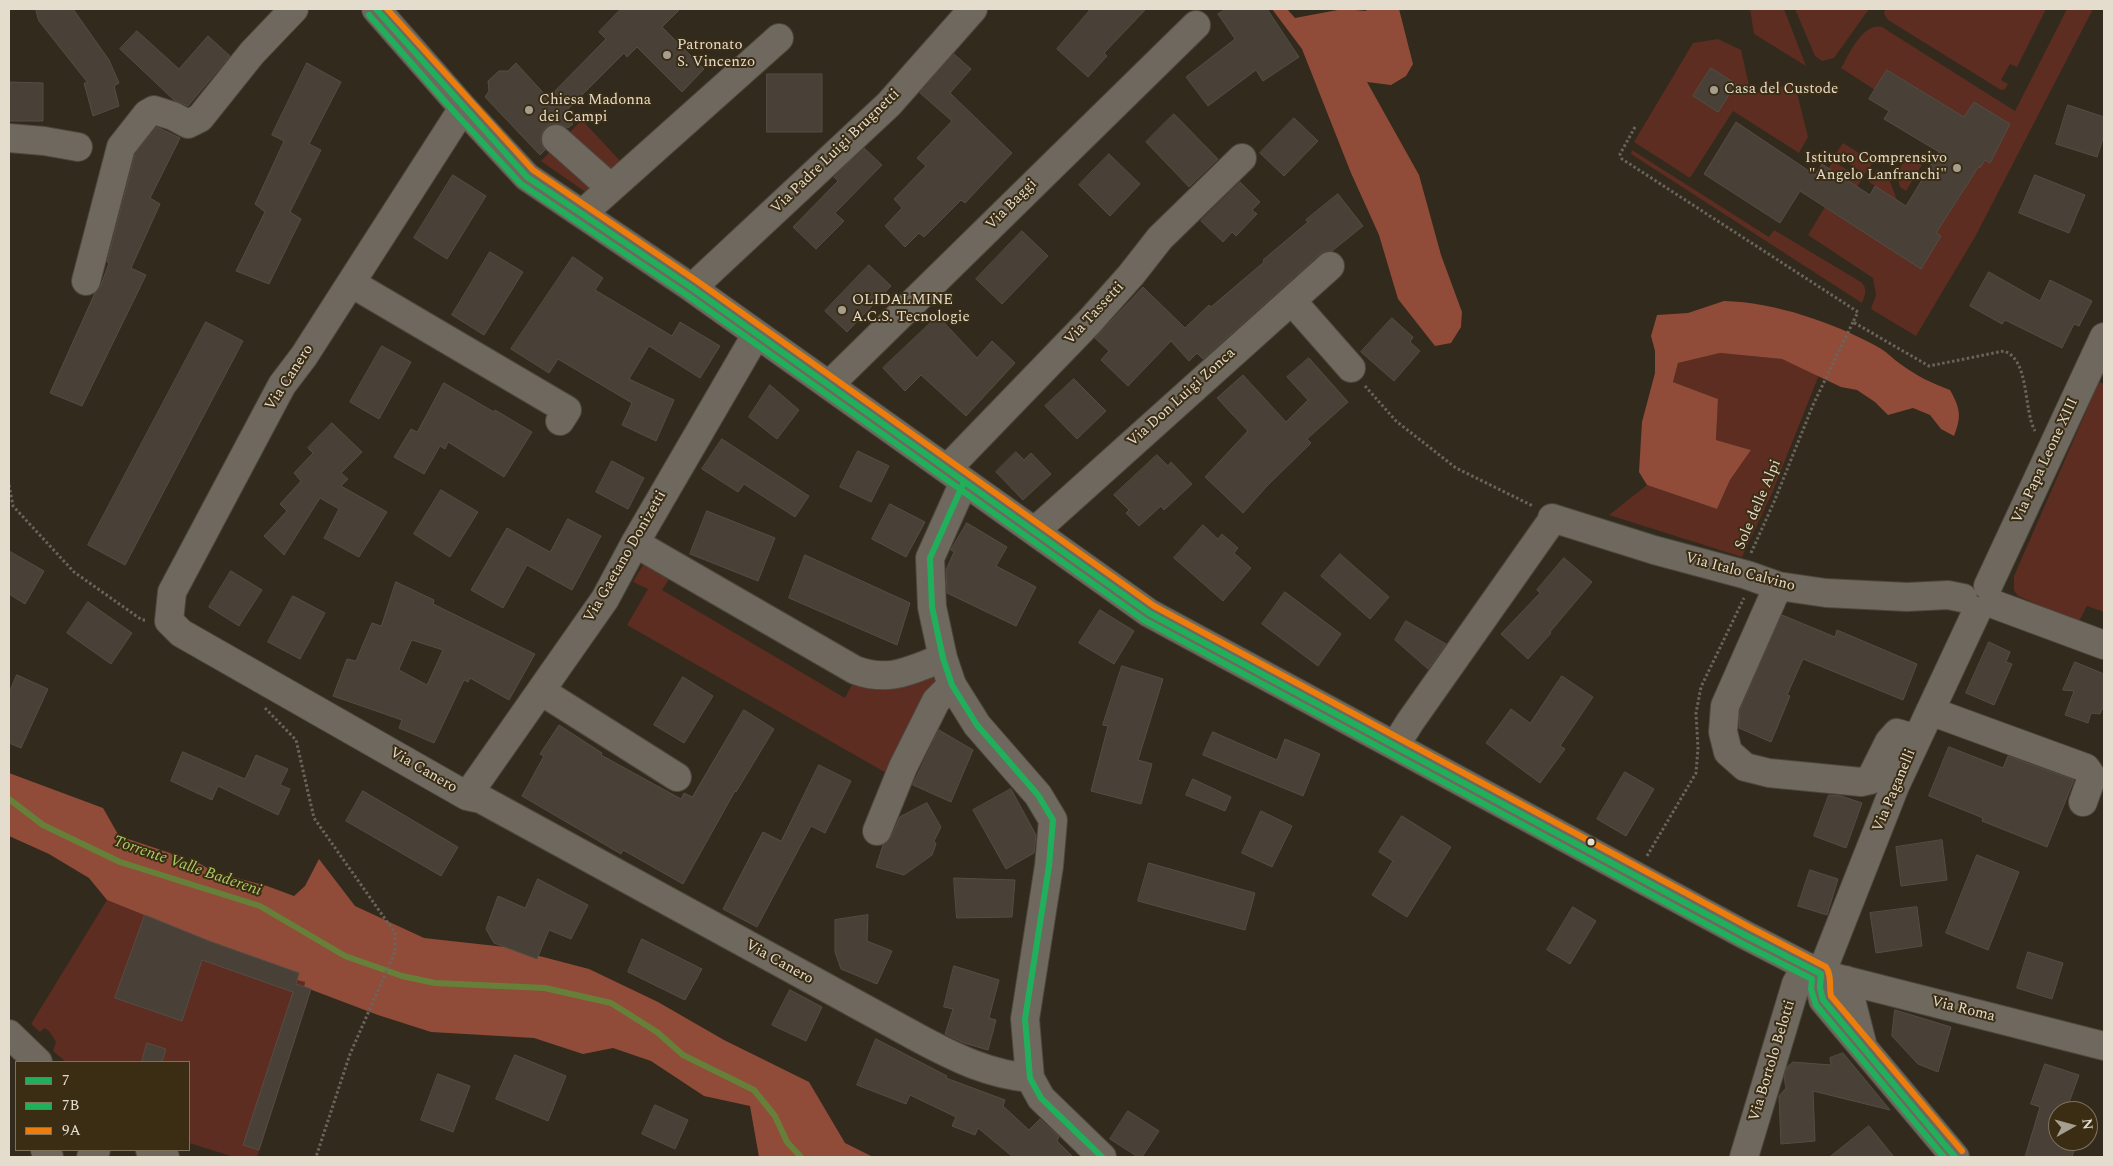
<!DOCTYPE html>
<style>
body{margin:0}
#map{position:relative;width:2113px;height:1166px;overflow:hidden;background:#322a1d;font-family:Spectral,serif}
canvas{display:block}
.frame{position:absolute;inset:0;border:10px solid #e4dccd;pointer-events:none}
.legend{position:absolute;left:15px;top:1061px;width:175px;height:90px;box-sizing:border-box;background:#3b2d14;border:1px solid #7f735e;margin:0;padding:6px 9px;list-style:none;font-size:15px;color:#e4dccd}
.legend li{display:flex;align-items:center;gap:10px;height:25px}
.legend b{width:25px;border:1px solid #7f735e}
.north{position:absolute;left:2048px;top:1101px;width:50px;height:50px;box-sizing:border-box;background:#3b2d14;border:1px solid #7f735e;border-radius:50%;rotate:83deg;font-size:14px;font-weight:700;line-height:20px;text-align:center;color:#e4dccd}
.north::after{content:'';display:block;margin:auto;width:18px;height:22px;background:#a69e8f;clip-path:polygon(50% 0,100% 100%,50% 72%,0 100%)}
</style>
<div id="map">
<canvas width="2113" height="1166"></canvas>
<div class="frame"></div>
<ul class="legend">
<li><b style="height:6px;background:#20b05c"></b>7</li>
<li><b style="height:6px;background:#20b05c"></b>7B</li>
<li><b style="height:6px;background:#ec7c0c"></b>9A</li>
</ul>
<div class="north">N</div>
</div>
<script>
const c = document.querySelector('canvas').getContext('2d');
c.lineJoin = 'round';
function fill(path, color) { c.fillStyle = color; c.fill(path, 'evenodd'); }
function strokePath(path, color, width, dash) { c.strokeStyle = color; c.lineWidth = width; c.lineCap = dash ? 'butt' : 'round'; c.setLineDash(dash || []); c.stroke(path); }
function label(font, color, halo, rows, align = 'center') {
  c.font = font + ' Spectral,serif'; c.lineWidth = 4; c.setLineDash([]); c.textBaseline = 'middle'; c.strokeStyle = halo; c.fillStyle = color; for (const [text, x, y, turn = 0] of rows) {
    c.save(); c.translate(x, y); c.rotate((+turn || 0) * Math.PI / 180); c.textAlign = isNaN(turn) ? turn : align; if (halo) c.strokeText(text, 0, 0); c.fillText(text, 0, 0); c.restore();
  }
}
const green = new Path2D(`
 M1750 9H1784L1806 66 1754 34Z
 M1795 9H1869L1834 58 1822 61 1815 56Z
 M1885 9H2046L2017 67 2010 64 2001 80 2008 84 2005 89 2001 90 1888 20 1884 14Z
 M2067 9H2093L1975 237 1916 336 1871 309 1876 295 1873 278 1808 235 1825 207 1921 268 1941 236 1936 233 1979 166 1980 168 1985 160 1990 163 2009 124 1974 102 1964 117 1888 70 1875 90 1841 68 1844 63C1851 50 1864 23 1882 27L2015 111Z
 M1718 39 1741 50 1751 94 1792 84 1795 85 1808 137 1799 153 1733 111 1690 178 1634 142 1693 43Z
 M582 120 623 164 591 196 541 161Z
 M1843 143 1873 162 1865 174 1835 155Z
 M1632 150 1769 237 1774 230 1861 282C1868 289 1865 295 1862 303L1631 154Z
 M1914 160 1922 165 1906 191 1900 187 1897 175 1903 162Z
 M1833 161 1862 179 1857 187 1828 169Z
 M1877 169 1888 176 1897 200 1869 182Z
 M1720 353 1782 359 1819 375 1772 493 1742 557 1609 515 1647 485 1717 509 1730 480 1751 450 1716 440 1718 399 1673 382 1678 363Z
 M2099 382 2104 384V612L2087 606 2078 623 2018 596 2014 590V576Z
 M654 563 673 573 662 590 845 698 855 679 929 671 940 681 895 778 627 625 648 589 633 582 643 565Z
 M107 900 299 973 305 982 304 987 311 989 257 1157H234L189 1143V1062H66L53 1051 56 1042 49 1031 44 1028 40 1032 31 1024Z`);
const forest = new Path2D(`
 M1272 9H1287L1295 18 1343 9 1366 11 1367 9H1399L1413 64 1406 76 1391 85 1367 82 1419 175 1441 255 1462 312 1461 327 1451 343 1435 346 1398 299 1379 235 1351 173 1302 49Z
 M1724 301C1774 302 1835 323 1878 347 1886 351 1892 358 1899 363 1915 375 1931 383 1950 390 1960 408 1962 416 1954 436L1941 429 1930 415 1913 408 1888 415 1875 402 1857 390 1841 387 1782 359 1720 353 1678 363 1673 382 1718 399 1716 440 1751 450 1730 480 1717 509 1647 485 1639 472 1642 422 1655 373V351L1651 336 1657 315 1688 313Z
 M9 773 103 808 119 836 170 853 186 862H197L214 872 267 886 294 896 305 886 319 859 355 906 424 938 505 947 589 969 658 1002 724 1040 809 1082 845 1143 873 1157H759L750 1106 704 1096 651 1061 613 1048 583 1054 534 1038 431 1032 378 1015 304 987 305 982 297 980 299 973 209 941 107 900 89 878 49 854 9 836Z`);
const stream = new Path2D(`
 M9 799 43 825 120 862 260 906 345 956 402 976 435 983 545 988 611 1003 657 1032 683 1055 754 1090 775 1116 787 1142 801 1157`);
const building = new Path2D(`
 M36 9H73L109 60 119 83 114 86 119 106 93 116 84 83H88L39 21Z
 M621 9H680L662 27 704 69 682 92 637 47 627 57 624 53 563 114 573 124 568 128 559 124H551L544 129 541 136V143L545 150 540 155 485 97 489 91 488 81 499 71H508L516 63 548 98 606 39 599 32Z
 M1091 9H1146L1104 53 1107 56 1088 77 1057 49Z
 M1227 9H1267L1299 57 1263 81 1256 70 1208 106 1186 77 1235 39 1218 14Z
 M137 31 179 69 208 36 230 56 188 106 174 100 120 49Z
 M954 54 971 69 950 93 1012 153 965 203 961 200 924 237 919 233 905 247 885 226 902 208 894 199 926 166 917 158 952 121 920 93Z
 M307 63 341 82 309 144 321 150 290 212 301 219 269 284 236 271 265 212 255 204 284 141 272 135Z
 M1711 68 1736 84 1718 112 1693 96Z
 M1887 70 1964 117 1974 102 2010 124 1990 163 1985 160 1980 168 1979 166 1936 233 1941 236 1921 269 1800 191 1780 223 1704 174 1736 122 1815 175 1822 164 1870 195 1875 186 1906 206 1939 152 1884 119 1889 111 1869 99Z
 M767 74H822V132H767Z
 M9 82 43 83V121H9Z
 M2068 105 2104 117V135L2097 157 2056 144Z
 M1174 114 1218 159 1189 187 1146 142Z
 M1294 118 1318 141 1284 176 1260 153Z
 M157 127 180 138 150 198 160 204 131 268 146 275 82 406 50 393 95 293 101 285 109 263 107 262 135 154Z
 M864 148 882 165 835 213 844 221 816 249 793 227 838 181 834 177Z
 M1109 154 1140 184 1110 216 1079 185Z
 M453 175 486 196 447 259 414 238Z
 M2035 175 2085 195 2069 233 2019 213Z
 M1240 182 1260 202 1252 210 1257 214 1236 236 1232 232 1223 242 1201 221Z
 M1338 194 1363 226 1332 251H1326L1320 254 1203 359 1197 353 1189 361 1171 341 1128 386 1101 360 1109 351 1095 338 1143 287 1185 328 1209 305 1211 307 1264 262 1263 260 1308 222 1306 220Z
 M1022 231 1048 256 1002 304 976 279Z
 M490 252 523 272 484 335 452 315Z
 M573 257 603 278 595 290 672 336 680 322 720 346 700 378 649 346 629 379 674 400 656 441 622 425 632 403 558 359 549 373 511 349Z
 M869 265 891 286 847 332 825 311Z
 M1989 272 2040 301 2050 280 2092 301 2079 326 2074 324 2062 348 2005 320 2002 324 1970 306Z
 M938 316 977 358 992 341 1015 363 966 416 921 375 905 391 883 368Z
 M1392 318 1413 337 1410 342 1420 351 1394 381 1361 352Z
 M206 322 243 341 125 565 88 545Z
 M382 346 411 362 379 419 350 402Z
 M1309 358 1348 402 1307 439 1311 443 1267 486 1243 513 1205 477 1248 431 1217 398 1243 375 1286 422 1308 400 1287 377Z
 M1074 379 1106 411 1077 439 1045 406Z
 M444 383 494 412 495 410 532 432 504 477 448 442 445 449 440 446 424 474 394 457 411 429 417 432Z
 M770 385 799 410 777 439 749 417Z
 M332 423 362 452 341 473 348 479 341 486 387 512 359 557 324 538 339 509 320 498 284 555 264 536 287 511 280 504 301 481 294 473 313 453 308 448Z
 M722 439 809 496 795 517 744 484 738 492 702 469Z
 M858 451 889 466 871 502 840 487Z
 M1016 452 1024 460 1031 453 1051 474 1023 500 996 472Z
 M1157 455 1168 466 1171 462 1192 484 1164 510 1161 506 1139 526 1126 513 1129 510 1114 495Z
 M612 461 644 478 628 509 596 492Z
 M441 490 478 512 450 557 414 534Z
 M890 504 925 522 906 557 872 539Z
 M707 511 775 538 758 581 690 554Z
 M568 519 601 536 572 590 527 565 503 608 471 590 507 528 550 552Z
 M967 523 1007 547 996 566 1036 587 1016 626 947 593 946 570 954 552 951 550Z
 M1203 525 1218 539 1222 534 1238 548 1234 553 1251 568 1223 601 1174 558Z
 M9 551 44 571 25 604 9 594Z
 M1340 554 1389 597 1370 619 1321 576Z
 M805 555 910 603 897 645 789 598Z
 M1564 558 1592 582 1550 632 1551 633 1528 659 1501 634 1540 593 1537 590Z
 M231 571 262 590 239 626 209 607Z
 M396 582 434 600 433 604 535 654 509 700 470 678 468 682 464 680 434 743 399 728 402 720 333 696 347 659 356 661 372 623 381 626ZM412 640 443 650 427 685 399 670Z
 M1285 592 1341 634 1318 666 1262 624Z
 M293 596 325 613 300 659 268 642Z
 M88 602 132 633 111 664 67 633Z
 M1100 610 1134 631 1114 664 1079 643Z
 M1782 615 1835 637 1837 630 1917 664 1903 700 1803 659 1787 695 1790 696 1771 742 1739 728 1740 710Z
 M1406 621 1446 644 1428 669 1395 640Z
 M1989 642 2010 652 2006 662 2012 664 1994 705 1966 693Z
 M2075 662 2104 674V705L2100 714 2091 713 2088 723 2065 715 2074 691 2063 690Z
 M1122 666 1163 679 1138 760 1152 764 1141 804 1091 791 1108 726 1103 725Z
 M17 675 48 689 21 748 9 743V693Z
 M1562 676 1593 697 1560 746 1565 749 1540 783 1486 743 1511 709 1530 723Z
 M683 677 713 696 684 743 654 725Z
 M744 710 774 729 736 792 735 791 683 884 623 850 621 854 522 796 544 756 540 754 559 725 602 753 601 755 681 799 684 793 692 797Z
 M939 730 973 750 951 802 913 785Z
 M1213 732 1277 760 1285 739 1320 754 1303 796 1203 755Z
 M1949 747 2003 768 2008 756 2074 780 2047 847 1982 821 1983 818 1929 796Z
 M183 752 245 779 256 755 288 769 280 785 290 789 278 815 218 786 212 800 171 781Z
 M819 765 851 781 825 833 811 826 757 927 723 909 763 832 781 841Z
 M1625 772 1654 789 1626 836 1597 819Z
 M1193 779 1231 797 1225 811 1186 795Z
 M1011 789 1036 835 1034 853 1006 869 973 810Z
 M363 791 458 847 441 876 346 821Z
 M1829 795 1841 796 1862 803 1846 848 1814 836Z
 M927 803 941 827 934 841 936 844 932 855 904 875 876 867 883 845 891 837 900 817Z
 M1261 811 1292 826 1272 867 1242 853Z
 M1402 816 1451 847 1407 917 1372 895 1393 861 1379 852Z
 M1942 840 1947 880 1901 886 1896 847Z
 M1977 855 2019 872 1988 950 1946 933Z
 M1149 863 1255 893 1245 930 1138 901Z
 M1810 870 1838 879 1827 915 1798 906Z
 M954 878 1015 880 1012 917 957 918Z
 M538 879 588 905 571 939 549 930 537 959 494 943 486 929 498 896 525 908Z
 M1573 907 1596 921 1570 964 1547 950Z
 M1917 907 1922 946 1876 953 1870 913Z
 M145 915 209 941 299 973 296 984 311 989 259 1150 243 1145 293 992 202 960 182 1021 115 998Z
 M868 915 867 941 892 951 877 984 841 969 835 952V920Z
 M642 939 702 969 685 1000 628 972Z
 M2028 952 2063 963 2052 999 2017 988Z
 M954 966 999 980 989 1018 996 1020 988 1050 964 1043 945 1034 953 1009 944 1007Z
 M790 990 822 1007 806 1041 772 1025Z
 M1895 1010 1951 1027 1938 1072 1918 1064 1892 1036Z
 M876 1039 947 1076 946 1078 1005 1100 1003 1106 1029 1130 1040 1119 1059 1137 1057 1141 1073 1157H1013L978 1128 975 1135 952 1126 956 1117 910 1095 906 1104 857 1085Z
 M147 1043 166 1049 162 1062H142Z
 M1843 1053 1890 1110 1813 1091 1815 1141 1781 1144 1779 1096 1786 1088 1784 1077 1787 1067 1793 1062 1831 1065 1830 1058Z
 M515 1055 566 1076 548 1121 496 1099Z
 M2045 1064 2079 1075 2066 1111H2058V1141L2076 1144 2072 1157H2025L2040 1107 2031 1104Z
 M438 1074 470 1086 453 1132 421 1120Z
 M655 1105 688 1120 675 1149 642 1134Z
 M1128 1111 1159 1131 1142 1157H1138L1110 1139Z
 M1869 1126 1894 1157H1830Z`);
const path = new Path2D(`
 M1635 127 1620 154 1622 159 1858 312 1853 322 1929 366 2004 351C2030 360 2023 409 2035 431
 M1365 386 1396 421 1456 468 1533 506
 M9 485 13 506 74 572 142 620H147
 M1751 553 1774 502 1813 405 1853 322
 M265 708 296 740 314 818 395 933V952L350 1054 316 1157
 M1647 856 1696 773 1698 748 1696 713 1701 687 1744 598`);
const minor = new Path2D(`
 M376 9 463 108 527 177 692 288 1149 613 1745 935 1821 974 2104 1046
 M463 108 304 356 282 385 172 592 169 621 181 633 467 796 481 799 922 1040C958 1059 989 1074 1030 1078
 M9 138 44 141 78 147
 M556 139 611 188
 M582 214 779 38
 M86 281 121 147 147 114 154 110 173 116 188 124 200 118 252 53 294 9
 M351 283 567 410 560 421
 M692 288 889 104 973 9
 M1292 301 1351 368
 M829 385 1196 25
 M947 469 1090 321 1131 275 1160 238 1242 158
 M964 482 930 558 932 607 943 658 952 685 977 725 1038 795 1053 820 1049 866 1025 1019 1030 1078 1041 1098 1102 1157
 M1552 518 1654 550 1747 575 1778 586 1826 593 1907 597 1948 595 1963 598
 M1035 531 1330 266
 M635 543 855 670C891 683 909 670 943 658
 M1778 586 1725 706 1723 732 1728 752 1745 767 1769 773 1861 782 1870 780 1889 742 1897 733 1917 739
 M1988 586 2104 337
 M1996 605 2104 645
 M541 691 677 777
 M1930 711 2086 768 2092 777 2083 802
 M1395 746 1410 722 1548 526
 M467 796 605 599 635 543 756 335
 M877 831 903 767 936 701 952 685
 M1846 980 1862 1043
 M9 1034 38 1062
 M45 1150 49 1157
 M150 1150 165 1157
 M91 1157 96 1150
 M1744 1157 1796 984 1806 966
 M1955 1157 1823 1000 1820 988 1821 974 1895 786 1977 611`);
const bus1 = new Path2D(`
 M376 9 527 177 692 288 1149 613 1745 935 1821 974 1820 988 1823 1000 1955 1157
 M964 482 930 558 932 607 943 658 952 685 977 725 1038 795 1053 820 1049 866 1025 1019 1030 1078 1041 1098 1102 1157`);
const bus2 = new Path2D(`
 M369 15 456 114 521 184 687 295 1144 620 1741 943 1812 979 1811 989 1816 1005 1944 1157`);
const bus3 = new Path2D(`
 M387 9 533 170 697 281 1154 606 1749 927 1826 967C1832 975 1829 987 1831 996L1962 1151`);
const markers = [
 [667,55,5,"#a69e8f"],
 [1714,90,5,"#a69e8f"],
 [529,110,5,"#a69e8f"],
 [1957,168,5,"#a69e8f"],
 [842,310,5,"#a69e8f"],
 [1591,842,4.5,"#e4dccd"]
];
const poiNames = [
 ["Patronato",677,46],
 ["S. Vincenzo",677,63],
 ["Casa del Custode",1724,90],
 ["Chiesa Madonna",539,101],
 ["dei Campi",539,118],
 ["Istituto Comprensivo",1947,159,"right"],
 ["\"Angelo Lanfranchi\"",1947,176,"right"],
 ["OLIDALMINE",852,301],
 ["A.C.S. Tecnologie",852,318]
];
const streetNames = [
 ["Via Padre Luigi Brugnetti",836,152,-44],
 ["Via Baggi",1012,205,-45],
 ["Via Tassetti",1095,314,-47],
 ["Via Canero",290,378,-57],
 ["Via Don Luigi Zonca",1182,398,-42],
 ["Via Papa Leone XIII",2046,461,-65],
 ["Sole delle Alpi",1759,505,-67],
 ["Via Gaetano Donizetti",626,557,-60],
 ["Via Italo Calvino",1740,573,15],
 ["Via Canero",423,771,30],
 ["Via Paganelli",1895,791,-67],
 ["Via Canero",779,963,29],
 ["Via Roma",1963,1010,14],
 ["Via Bortolo Belotti",1773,1061,-73]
];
const waterNames = [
 ["Torrente Valle Badereni",187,867,19]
];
fill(green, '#5c2d20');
fill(forest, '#904c39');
strokePath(stream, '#678039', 6);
fill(building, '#494137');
strokePath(building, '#554d44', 1);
strokePath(minor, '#4d473c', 30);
strokePath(path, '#6a655c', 3, [2.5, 2.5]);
strokePath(minor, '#6e685e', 28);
strokePath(bus1, '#20b05c', 6);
strokePath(bus2, '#20b05c', 6);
strokePath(bus3, '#ec7c0c', 6);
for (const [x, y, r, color] of markers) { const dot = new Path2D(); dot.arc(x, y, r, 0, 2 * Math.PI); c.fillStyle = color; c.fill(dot); strokePath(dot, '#3b2d14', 2); }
label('15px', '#e4dccd', '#3b2d14', poiNames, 'left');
label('15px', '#e4dccd', '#3b2d14', streetNames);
label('italic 16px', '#a8ce66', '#3b2d14', waterNames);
</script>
